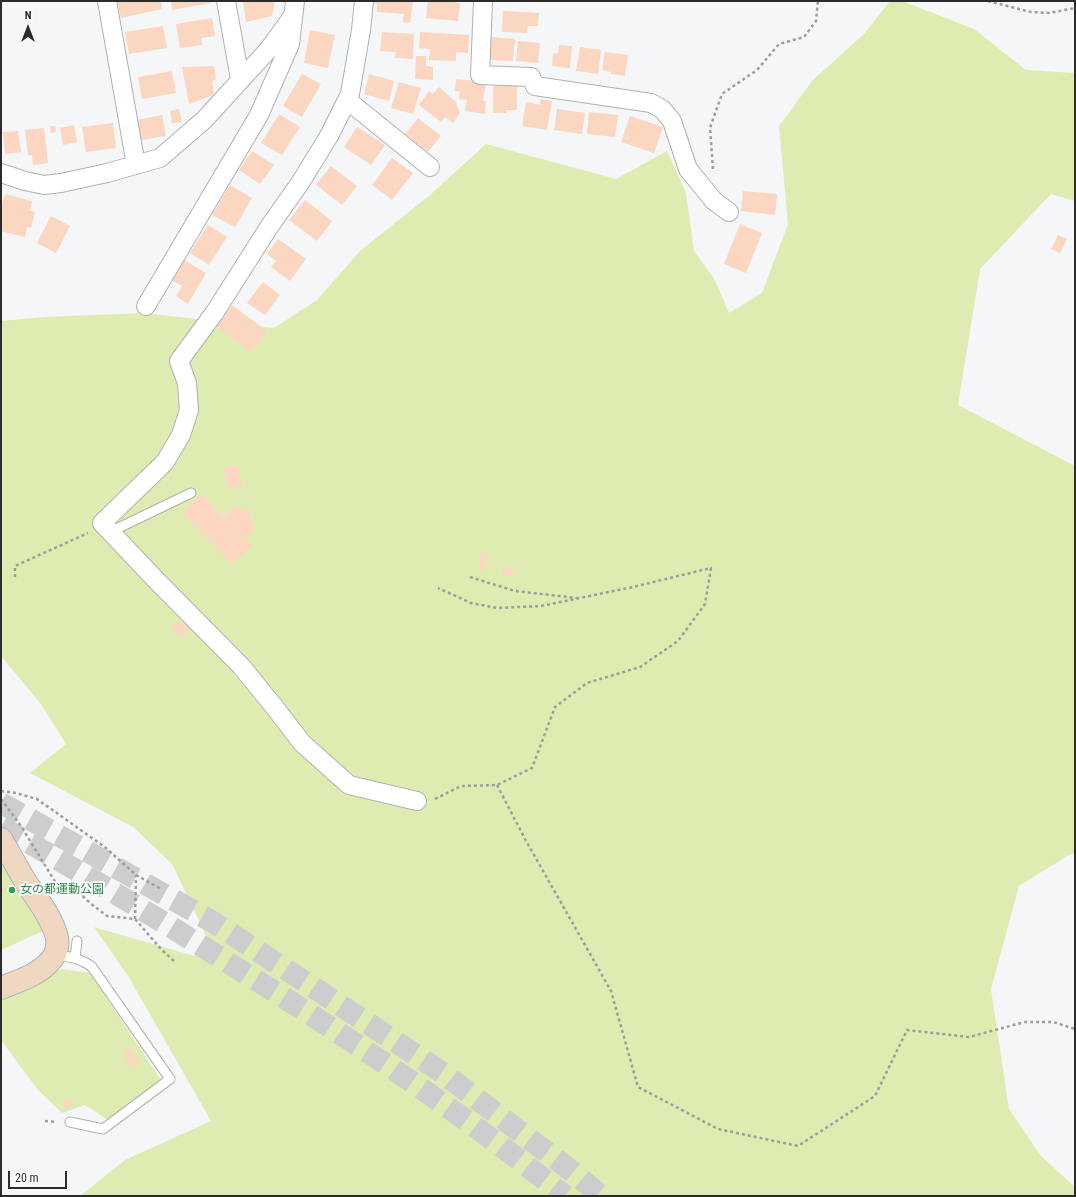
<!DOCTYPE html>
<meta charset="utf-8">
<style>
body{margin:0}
#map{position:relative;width:1076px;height:1197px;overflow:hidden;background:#f5f6f7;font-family:"Roboto Condensed",sans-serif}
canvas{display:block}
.frame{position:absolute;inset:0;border:2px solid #2b2b2c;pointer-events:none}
.north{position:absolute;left:8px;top:8px;width:40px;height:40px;-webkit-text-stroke:3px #fff;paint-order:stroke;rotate:0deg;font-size:11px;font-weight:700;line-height:16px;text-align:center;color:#2b2b2c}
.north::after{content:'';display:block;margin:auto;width:14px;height:18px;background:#2b2b2c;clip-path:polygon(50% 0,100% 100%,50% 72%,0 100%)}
.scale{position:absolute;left:8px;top:1171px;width:59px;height:18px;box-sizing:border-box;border:2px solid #2b2b2c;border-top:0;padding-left:5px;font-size:12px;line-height:14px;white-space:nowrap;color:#2b2b2c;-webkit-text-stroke:3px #fff;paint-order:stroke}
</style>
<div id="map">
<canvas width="1076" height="1197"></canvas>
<div class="frame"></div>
<div class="north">N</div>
<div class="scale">20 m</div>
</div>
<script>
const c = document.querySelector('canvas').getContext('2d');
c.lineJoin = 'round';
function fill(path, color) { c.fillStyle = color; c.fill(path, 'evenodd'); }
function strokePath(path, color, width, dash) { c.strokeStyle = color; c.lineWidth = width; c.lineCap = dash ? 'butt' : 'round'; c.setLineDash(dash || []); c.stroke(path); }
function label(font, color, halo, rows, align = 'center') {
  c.font = font + ' "Roboto Condensed","Noto Sans JP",sans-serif'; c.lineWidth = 3.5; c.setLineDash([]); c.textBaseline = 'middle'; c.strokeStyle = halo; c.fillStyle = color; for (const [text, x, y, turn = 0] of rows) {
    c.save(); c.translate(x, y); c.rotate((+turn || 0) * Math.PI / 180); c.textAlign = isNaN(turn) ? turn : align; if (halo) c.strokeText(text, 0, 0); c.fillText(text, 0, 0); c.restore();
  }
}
const green = new Path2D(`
 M890 1H902L974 29 1026 70 1075 73V201L1051 194 980 269 958 405 1075 466V853L1069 855 1019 886 991 989 1009 1109 1041 1156 1075 1187V1196H80L125 1160 211 1121 128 976 94 927 195 956 210 944 172 864 133 827 30 773 66 744 41 704 1 656V321L45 317 144 313 274 328 317 300 360 251 430 195 486 144 616 179 667 151 686 193 694 251 715 280 729 313 762 293 788 224 779 126 813 80 864 34Z
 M1 850 45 930 1 950Z
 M62 969 90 973 161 1080 108 1120 85 1105 62 1113 38 1090 1 1040V1000Z`);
const building = new Path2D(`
 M117 1H161L162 9 121 18Z
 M171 1H210L211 3 172 10Z
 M243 1H275L272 16 246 22Z
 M372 1H413L410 23 403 22 404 14 377 12V4L371 3Z
 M428 1H457V3H460L458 21 426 18Z
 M503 11 539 13 538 26H528L527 33 502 32Z
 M212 18 215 36 201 38 202 45 180 48 176 24Z
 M163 26 167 48 129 54 125 32Z
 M310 30 335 35 328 68 304 63Z
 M382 32 414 34 413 59 395 58 396 52 380 51Z
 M420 32 469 35 468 53 456 52V61L429 60 430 49 419 48Z
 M491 37 515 39 513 61 489 60Z
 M518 41 540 43 538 63 516 61Z
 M559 45 572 46 570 68 552 66 553 53 558 54Z
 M580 47 601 50 598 74 576 71Z
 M605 52 628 55 625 76 611 74V72L602 70Z
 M416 56H426V66L433 67V80L415 79Z
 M214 66 216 79 212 81 214 95 189 104 182 67Z
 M172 71 176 93 142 99 138 77Z
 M302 74 321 84 302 117 283 106Z
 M369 74 394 81 389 101 364 94Z
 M456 79 486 82 483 101H486L485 114 465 111 467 100 459 99 460 91H455Z
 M399 82 421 88 413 114 391 108Z
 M493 86H517V110H506V113H493Z
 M439 87 456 102 460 113 453 123 445 117 441 122 419 105 429 91 433 94Z
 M541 99 552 101 547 130 522 126 526 102 540 105Z
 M179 109 182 122 172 123 170 111Z
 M557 109 585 113 582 134 554 130Z
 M589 112 618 115 615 137 587 134Z
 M279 114 300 127 282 155 261 143Z
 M162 115 166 136 141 140 137 120Z
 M630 116 663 127 654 153 621 142Z
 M418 118 441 136 428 152 405 134Z
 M113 123 116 148 86 152 82 127Z
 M74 125 77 142 63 145 60 128Z
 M50 126H55L56 132 51 133Z
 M357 127 385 145 371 165 344 147Z
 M44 128 48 163 33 165 32 155H28L25 130Z
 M18 131 21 152 5 154 3 132Z
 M252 151 274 165 260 184 239 170Z
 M392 158 413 173 392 200 372 185Z
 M331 166 357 186 342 205 316 185Z
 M230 185 252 198 235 227 212 215Z
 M743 191 777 194 775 215 741 211Z
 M5 194 32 201 30 211 35 212 31 228 27 227 25 237 1 231V208Z
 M305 200 332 221 317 241 289 220Z
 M51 216 70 226 56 253 37 243Z
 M740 224 762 233 746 273 724 264Z
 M208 225 227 237 209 265 190 253Z
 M1058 235 1067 239 1060 253 1051 249Z
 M278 239 306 259 290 281 271 267 276 261 267 254Z
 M181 258 206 273 188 304 176 296 182 286 169 279Z
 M263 282 280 295 265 315 247 303Z
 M232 305 267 331 251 352 217 327Z
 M238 465 242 486 228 489 224 468Z
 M201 494 224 517 236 505 242 511 248 509 255 531 252 532 245 538 252 545 232 564 182 513Z
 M481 552 488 553 485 571 479 570Z
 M504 567 514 569 512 577 502 574Z
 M178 620 189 631 182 638 170 627Z
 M38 828 44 841 38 843 33 830Z
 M130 1048 140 1063 132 1068 122 1053Z
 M68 1097 73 1104 66 1109 61 1102Z`);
const highwayTunnel = new Path2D(`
 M1 803 213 922 319 991 443 1073 569 1169 601 1196
 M1 827C85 874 167 924 248 975 357 1043 465 1115 565 1196`);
const path = new Path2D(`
 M988 1 1031 12 1049 13 1075 8
 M713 169 710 128 722 94 757 70 779 44 804 37 816 21 818 1
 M15 577V566L88 533
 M470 577 515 591 577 598
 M497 785 525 839 611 991 638 1087 718 1129 798 1146 875 1096 907 1030 969 1037 1025 1022H1053L1075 1029
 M1 791 16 793 37 799 106 848 136 875 161 889
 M1 799 21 826 57 885 73 887 90 903 107 916 135 919 161 949 176 963
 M435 799 461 786 497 785 532 768 555 707 587 683 640 667 678 641 705 604 711 568 633 587 541 606 497 608 471 603 438 588
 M57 885 62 895
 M135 919 136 875
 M45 1121 57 1122`);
const lane = new Path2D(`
 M110 532 191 493
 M54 954C68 957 81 958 92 967L170 1079 103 1129 70 1122
 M75 958 77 941`);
const street = new Path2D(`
 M107 1 136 165
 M226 1 240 79
 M364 1 361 30 350 94 329 136 300 183 269 227 215 312 179 361 187 383 189 410 181 435 165 462 102 523 156 580 241 666 276 709 302 743 349 785 417 801
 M483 1 480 75 531 77 535 86 651 103 662 109 672 121 688 169 714 201 729 212
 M347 100 430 167
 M1 173 25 181 44 185 61 183 107 173 160 158 204 120 269 49 292 17
 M146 306 259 115 290 44 295 1`);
const secondary = new Path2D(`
 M1 839C9 852 16 866 24 879 35 897 50 914 56 934 59 942 57 954 51 960 39 975 18 981 1 988`);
const markers = [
 [12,890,4,"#2e9e5b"]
];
const leisureNames = [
 ["女の都運動公園",20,890]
];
fill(green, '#dfecb1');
fill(building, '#fbd6c0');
strokePath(highwayTunnel, '#cdcdce', 22, [22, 11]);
strokePath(lane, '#b1b1b2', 11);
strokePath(street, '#b1b1b2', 20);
strokePath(secondary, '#b1b1b2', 24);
strokePath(path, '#9c9d9e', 2.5, [3, 3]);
strokePath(lane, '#fff', 9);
strokePath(street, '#fff', 18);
strokePath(secondary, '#f0d7c1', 22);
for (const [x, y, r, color] of markers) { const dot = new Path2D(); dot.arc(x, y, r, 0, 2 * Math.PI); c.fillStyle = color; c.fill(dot); strokePath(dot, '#fff', 1.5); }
label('12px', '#27864d', '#fff', leisureNames, 'left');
</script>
